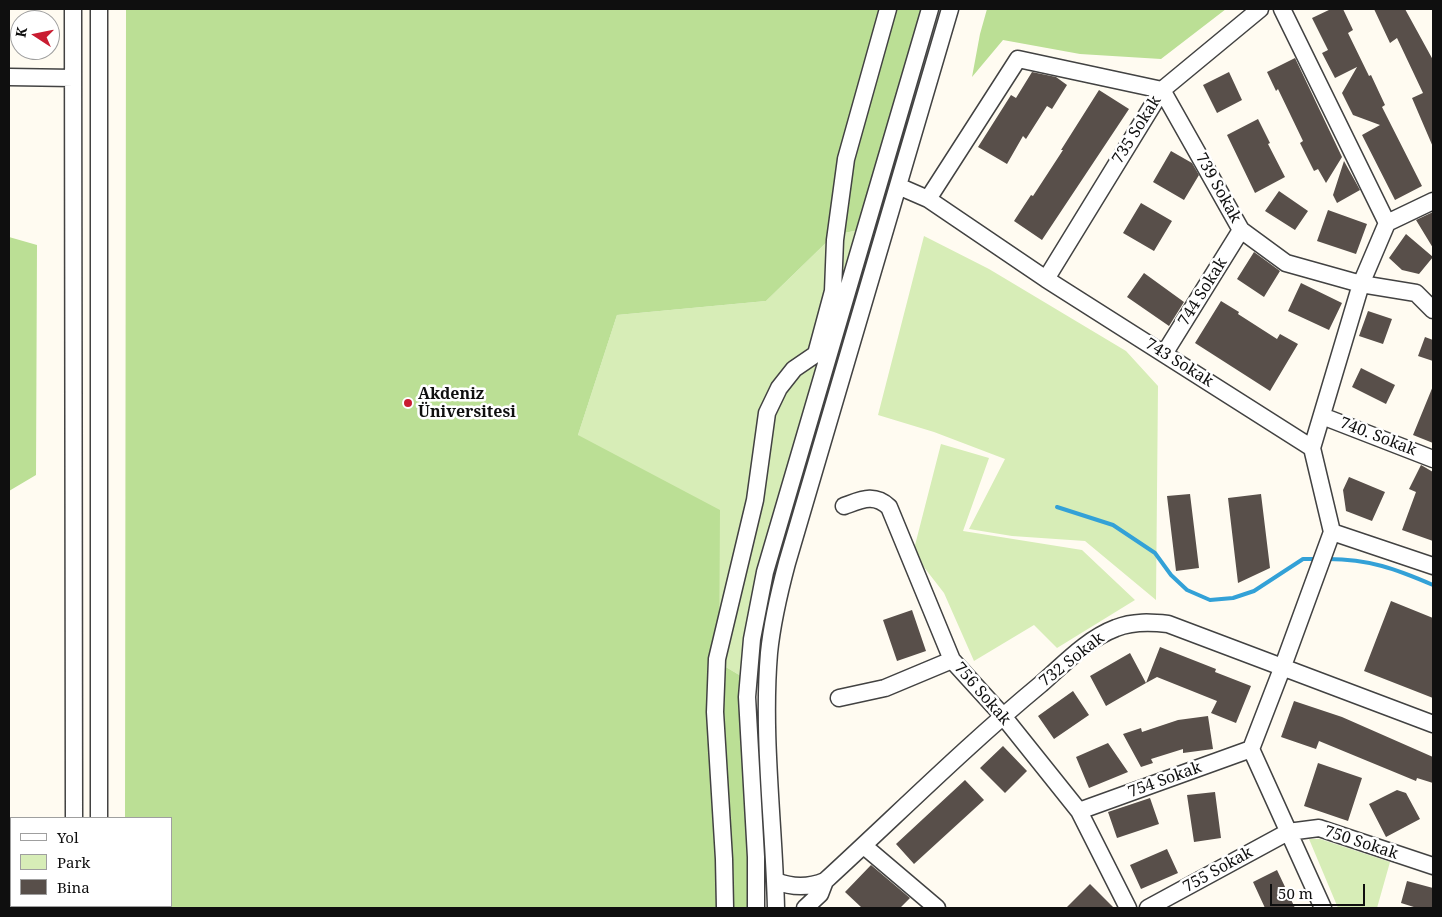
<!DOCTYPE html>
<meta charset="utf-8">
<style>
body{margin:0}
#map{position:relative;width:1442px;height:917px;overflow:hidden;background:#fffbf1;font-family:"Noto Serif",serif}
canvas{display:block}
.frame{position:absolute;inset:0;border:10px solid #0f0f0f;pointer-events:none}
.legend{position:absolute;left:10px;top:817px;width:162px;height:90px;box-sizing:border-box;background:#fff;border:1px solid #9f9f9f;margin:0;padding:6px 9px;list-style:none;font-size:15px;color:#0f0f0f}
.legend li{display:flex;align-items:center;gap:10px;height:25px}
.legend b{width:25px;border:1px solid #9f9f9f}
.north{position:absolute;left:10px;top:10px;width:50px;height:50px;box-sizing:border-box;background:#fff;border:1px solid #9f9f9f;border-radius:50%;rotate:281deg;font-size:14px;font-weight:700;line-height:20px;text-align:center;color:#0f0f0f}
.north::after{content:'';display:block;margin:auto;width:18px;height:22px;background:#c91c31;clip-path:polygon(50% 0,100% 100%,50% 72%,0 100%)}
.scale{position:absolute;left:1270px;top:884px;width:95px;height:22px;box-sizing:border-box;border:2px solid #0f0f0f;border-top:0;padding-left:6px;font-size:15px;line-height:18px;white-space:nowrap;color:#0f0f0f;-webkit-text-stroke:4px #fff;paint-order:stroke}
</style>
<div id="map">
<canvas width="1442" height="917"></canvas>
<div class="frame"></div>
<ul class="legend">
<li><b style="height:6px;background:#fff"></b>Yol</li>
<li><b style="height:14px;background:#d7edb7"></b>Park</li>
<li><b style="height:14px;background:#584f4a"></b>Bina</li>
</ul>
<div class="north">K</div>
<div class="scale">50 m</div>
</div>
<script>
const c = document.querySelector('canvas').getContext('2d');
c.lineJoin = 'round';
function fill(path, color) { c.fillStyle = color; c.fill(path, 'evenodd'); }
function strokePath(path, color, width, dash) { c.strokeStyle = color; c.lineWidth = width; c.lineCap = dash ? 'butt' : 'round'; c.setLineDash(dash || []); c.stroke(path); }
function label(font, color, halo, rows, align = 'center') {
  c.font = font + ' "Noto Serif",serif'; c.lineWidth = 5; c.setLineDash([]); c.textBaseline = 'middle'; c.strokeStyle = halo; c.fillStyle = color; for (const [text, x, y, turn = 0] of rows) {
    c.save(); c.translate(x, y); c.rotate((+turn || 0) * Math.PI / 180); c.textAlign = isNaN(turn) ? turn : align; if (halo) c.strokeText(text, 0, 0); c.fillText(text, 0, 0); c.restore();
  }
}
const green = new Path2D(`
 M859 230 757 577 749 608 741 676 719 663 578 435 617 315 766 301 834 235Z
 M924 236 989 269 1126 351 1158 386 1156 600 1085 541 1012 536 969 529 1005 459 934 432 878 415Z
 M941 444 989 458 963 531 1082 550 1135 600 1057 648 1034 625 974 661 944 593 913 553Z
 M1309 839H1320L1390 862 1377 908H1338Z`);
const forest = new Path2D(`
 M126 9H924L859 230 834 235 766 301 617 315 578 435 720 510 719 663 741 676 748 859 747 908H125V906H171V818H125Z
 M987 9H1226L1161 59 1080 54 1003 40 972 77 980 34Z
 M9 237 37 245 36 475 9 491Z`);
const stream = new Path2D(`
 M1057 507 1113 525 1155 553 1171 575 1187 590 1210 600 1233 598 1254 591 1303 559H1318
 M1328 559C1369 559 1396 569 1433 585`);
const building = new Path2D(`
 M1331 9H1343L1353 30 1348 33 1369 76 1371 75 1385 105 1382 107 1422 186 1395 200 1362 135 1380 125 1353 115 1342 93 1357 67 1335 78 1322 53 1328 50 1312 18Z
 M1374 9H1405L1433 60V147L1412 98 1423 93 1397 38 1390 43Z
 M1295 58 1342 157 1326 183 1318 169 1314 171 1300 143 1303 141 1278 89 1276 91 1267 72Z
 M1032 72 1056 77 1067 85 1052 109 1047 106 1026 139 1023 136 1007 164 978 147 1011 95 1016 98Z
 M1229 72 1242 100 1217 113 1203 85Z
 M1099 90 1129 109 1042 240 1014 221 1031 195 1033 196 1063 150H1061Z
 M1258 119 1270 143 1268 144 1285 177 1255 193 1227 135Z
 M1171 151 1192 163 1199 175 1184 200 1153 182Z
 M1344 161 1360 190 1337 203 1333 195Z
 M1279 191 1308 211 1295 230 1265 211Z
 M1141 203 1172 221 1154 251 1123 233Z
 M1328 210 1367 224 1356 254 1317 241Z
 M1433 212V248L1416 220Z
 M1406 234 1433 257 1419 274 1402 270 1389 258Z
 M1254 252 1280 271 1264 297 1237 279Z
 M1144 273 1184 302 1169 326 1127 297Z
 M1301 283 1342 303 1329 330 1288 311Z
 M1221 301 1239 312 1238 314 1277 339 1280 334 1298 344 1270 391 1195 343Z
 M1368 311 1392 319 1383 344 1359 336Z
 M1425 337 1433 340V361L1418 356Z
 M1361 368 1395 385 1386 404 1352 387Z
 M1433 386V443L1413 435Z
 M1421 465 1433 472V541L1402 530 1416 492 1409 489Z
 M1349 477 1385 492 1372 521 1346 511 1343 490Z
 M1190 494 1199 568 1176 571 1167 496Z
 M1261 494 1270 568 1238 583 1228 498Z
 M1391 601 1433 618V698L1364 671Z
 M912 610 926 651 897 661 883 620Z
 M1160 647 1216 669 1215 672 1251 686 1236 723 1211 713 1217 701 1157 677 1146 683Z
 M1130 653 1146 683 1106 706 1090 676Z
 M1073 691 1089 715 1054 739 1038 716Z
 M1294 701 1342 717 1433 757V783L1417 778 1416 781 1319 741 1316 749 1281 737Z
 M1208 716 1213 749 1183 753V749L1151 759 1153 763 1141 767 1123 734 1141 728 1142 732 1178 720Z
 M1108 743 1128 772 1089 788 1076 757Z
 M1003 746 1027 771 1005 793 980 768Z
 M1318 763 1362 778 1348 821 1304 806Z
 M965 780 984 800 914 864 896 844Z
 M1397 790 1406 793 1420 819 1386 837 1369 804Z
 M1215 792 1221 838 1194 842 1187 795Z
 M1150 798 1159 824 1117 838 1108 812Z
 M1167 849 1178 873 1141 889 1130 865Z
 M871 865 910 898 900 908H862L845 892Z
 M1277 870 1295 908H1265L1253 882Z
 M1407 881 1433 888V908H1417L1401 903Z
 M1090 884 1114 908H1066Z`);
const minor = new Path2D(`
 M73 9 74 818
 M99 9V818
 M1282 9 1387 223 1361 284 1312 448 1332 532 1283 666 1251 749 1323 908
 M9 77 73 78
 M898 186 928 199 1046 279 1312 448
 M928 199 1018 59 1162 90 1241 230 1286 263 1361 284 1416 293 1433 310
 M1387 223 1433 201
 M1046 279 1162 90 1260 9
 M1164 354 1241 230
 M1322 416 1433 459
 M844 506C861 500 874 493 889 507L952 660 1003 716 1079 811 1128 908
 M1332 532 1433 566
 M839 698 885 688 952 660
 M1079 811 1251 749
 M864 846 937 908
 M776 881C793 888 808 888 825 881 897 815 966 746 1041 684 1064 664 1087 639 1116 628 1133 621 1151 622 1168 624L1433 724
 M100 906V908
 M74 908V906
 M725 908 724 859 715 712 717 659 755 500 767 413 779 388 794 369 816 354 833 291 835 240 846 159 888 9
 M756 908V857L747 697 752 639 765 572 930 9
 M776 908C774 824 762 737 769 653 772 623 779 593 787 563L950 9
 M805 908 820 894 825 881
 M1148 908 1288 832 1319 828 1433 866`);
const markers = [
 [408,403,5,"#c91c31"]
];
const streetNames = [
 ["735 Sokak",1137,130,-58],
 ["739 Sokak",1218,188,61],
 ["744 Sokak",1203,292,-58],
 ["743 Sokak",1179,363,32],
 ["740. Sokak",1378,437,21],
 ["732 Sokak",1072,660,-38],
 ["756 Sokak",982,694,49],
 ["754 Sokak",1165,780,-20],
 ["750 Sokak",1361,843,18],
 ["755 Sokak",1218,870,-29]
];
const poiNames = [
 ["Akdeniz",418,394],
 ["Üniversitesi",418,412]
];
fill(green, '#d7edb7');
fill(forest, '#bbdf95');
strokePath(stream, '#33a1d7', 4);
fill(building, '#584f4a');
strokePath(minor, '#424242', 19);
strokePath(minor, '#fff', 16);
for (const [x, y, r, color] of markers) { const dot = new Path2D(); dot.arc(x, y, r, 0, 2 * Math.PI); c.fillStyle = color; c.fill(dot); strokePath(dot, '#fff', 2); }
label('16px', '#0f0f0f', '#fff', streetNames);
label('bold 16px', '#0f0f0f', '#fff', poiNames, 'left');
</script>
